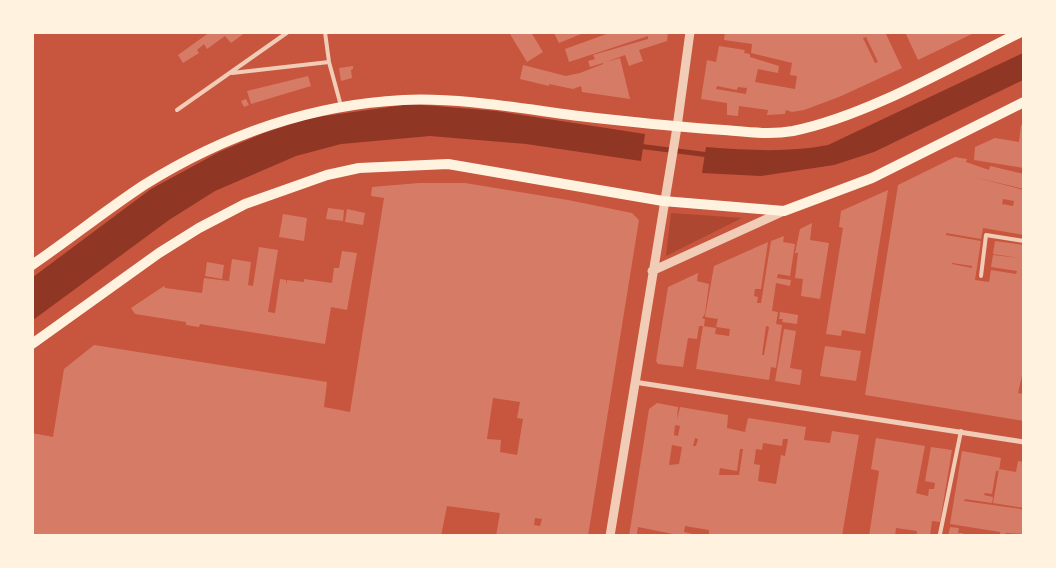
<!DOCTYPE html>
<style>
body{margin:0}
#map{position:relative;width:1056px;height:568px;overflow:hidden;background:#c8553d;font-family:"DejaVu Sans",sans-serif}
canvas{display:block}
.frame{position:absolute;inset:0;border:34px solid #fff3e0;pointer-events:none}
</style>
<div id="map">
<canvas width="1056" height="568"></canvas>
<div class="frame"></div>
</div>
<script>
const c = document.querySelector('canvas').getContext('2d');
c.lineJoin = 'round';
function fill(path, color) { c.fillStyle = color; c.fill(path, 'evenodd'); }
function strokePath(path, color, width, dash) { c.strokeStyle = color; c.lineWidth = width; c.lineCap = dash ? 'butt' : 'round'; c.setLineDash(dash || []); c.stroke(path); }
const green = new Path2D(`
 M671 213 742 218 666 256Z`);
const water = new Path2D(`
 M1023 53V80L874 152 834 165 761 176 702 173 706 147C747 150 787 153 828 145Z
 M411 104 496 111 645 134 641 161 526 144 430 136 341 144 296 156 215 191 169 220 33 320V277L151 189 219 152 264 133 310 118Z`);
const stream = new Path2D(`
 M638 146 709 155`);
const building = new Path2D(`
 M210 32H246L231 43 225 36 207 49 204 44 197 50 199 53 183 63 178 55Z
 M512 32H531L543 52 527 62 510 34Z
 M586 32 559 43 554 33 556 32Z
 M612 32H668L667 41 639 50 643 61 629 66 625 55 606 62 620 58 630 99 582 92 581 86 573 89 549 84V86L520 79 523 65 566 76 580 73 603 64V63L590 67 588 61 595 59 593 55 648 39V36L569 62 565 49Z
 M725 32H885L902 68 839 97 804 110 792 112 786 110 785 114 767 115 768 110 739 106 738 116 727 115V103L701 99 707 60 716 62 719 46 745 50 744 53 750 54V57L779 66 778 73 758 69 755 82 795 89 797 76 790 75 792 63 751 53 752 44 724 40ZM866 37 878 62 875 63 863 38ZM717 86 737 90 738 87 747 88 746 94 716 89Z
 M905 32H976L918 60Z
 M353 66V69L351 70 352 78 341 81 339 68Z
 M308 76 311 86 251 104 247 91Z
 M246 99 249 105 244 107 241 101Z
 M1024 124V168L974 160 975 147 995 138 1019 142 1021 125Z
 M955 157 967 159 966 162 989 170 990 166 1024 174V189L974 177 1024 190V235L983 228 981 239 946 233V235L981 241 975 280 989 282 991 270 1016 274 1017 271 991 267 993 255 1020 258 993 254 995 241 1024 245V367L1018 393 1024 394V421L865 395 898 185ZM1003 199 1014 201 1013 206 1002 204ZM952 263 972 266V268L952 264Z
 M419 183H465L568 200 632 213 639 220 588 536H496L500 513 447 506 441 536H32V433L53 437 64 369 94 345 327 382 324 407 350 412 384 198 371 196 372 187ZM493 398 520 402 517 418 523 419 517 455 500 452 501 440 487 439ZM535 518 542 519 540 526 534 525Z
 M888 190 865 334 842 330 841 336 826 334 843 228 839 227 841 211Z
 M328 208 344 210 343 221 326 219Z
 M347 209 365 213 363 225 345 222Z
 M283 214 307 218 304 241 279 237Z
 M812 223 810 240 829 243 820 299 801 296 803 279 795 278 798 253H795L800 229Z
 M784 236 783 242 795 244 790 276 778 274 777 278 791 280 790 286 776 283 772 311 778 312 776 324 782 325 776 368 771 367 769 380 696 369 703 326 716 328 715 334 729 336 730 329 716 327 718 319 705 317 714 266 768 242 761 289H755L754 296 758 297 757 303H761L771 241ZM766 326 769 327 764 355H762Z
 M259 247 278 250 268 312 275 313 280 279 286 280V285L287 280 304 282V279L332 283 334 268H339L342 251 357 253 347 310 331 307 325 344 200 324 199 327 186 325V322L135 314 131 308 164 286 165 288 202 293 204 278 229 281 232 259 251 262 248 285 253 286Z
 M207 262 224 265 222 279 205 276Z
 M698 273 697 281 709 284 705 314 702 318 705 319 704 326H699L697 339 688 338 683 367 658 364 656 361 668 287Z
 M780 312 798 315 797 324 782 322 783 319H779Z
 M784 329 796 331 790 368 802 370 800 385 775 381Z
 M825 346 861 351 856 381 820 376Z
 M657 403 678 407 677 420 680 407 728 415 727 428 745 432 748 418 806 427 804 440 830 443 832 431 859 435 842 536H709V530L685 526 684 532 701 536H683L638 527 637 534 642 536H629L649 409ZM675 425 680 426 678 436 674 435ZM695 438 698 439 696 446H693ZM783 439H788L785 456 781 455 776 484 758 481 760 465 754 464 756 449 762 450 763 443 782 446ZM672 445 682 447 679 464 669 465ZM740 449H743L739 475H719L720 468 737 471Z
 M876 438 925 446 916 493 923 495 928 496 929 489H934L935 483 925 481 931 447 952 450 940 522 932 521 930 536H916L917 531 896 528 895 536H869L879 471 871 469Z
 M962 451 1001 458 999 471H996L992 494 985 493 984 495 993 497 992 503 965 499 964 501 1021 509 1024 511V534L1006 533 1005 536 1000 535V532L950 524Z
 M1018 461 1024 462V508L993 503 999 469 1016 472Z
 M950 527 959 528 958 533H963V536H948Z`);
const service = new Path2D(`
 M325 32 329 62 341 106
 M232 73 329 62
 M177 110 288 32
 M981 276 986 235 1024 241
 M940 534 961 431`);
const minor = new Path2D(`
 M634 382 1024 442`);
const tertiary = new Path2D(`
 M652 271 784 211
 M610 536 677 127 690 32`);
const secondary = new Path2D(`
 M32 265C70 239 106 210 144 185 224 135 308 105 403 100 461 97 529 110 587 117 633 122 678 127 724 130 747 132 770 135 793 131 867 116 952 66 1021 32
 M32 344 159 253 199 228 245 204 327 175 359 168 448 164 663 201 784 211 872 178 1024 102`);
fill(green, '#ae4732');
fill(water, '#8f3625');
strokePath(stream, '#8f3625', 5);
fill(building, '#d67c66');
strokePath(service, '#f1ccb7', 4);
strokePath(minor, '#f1ccb7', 5);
strokePath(tertiary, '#f1ccb7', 9);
strokePath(secondary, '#fff3e0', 10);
</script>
